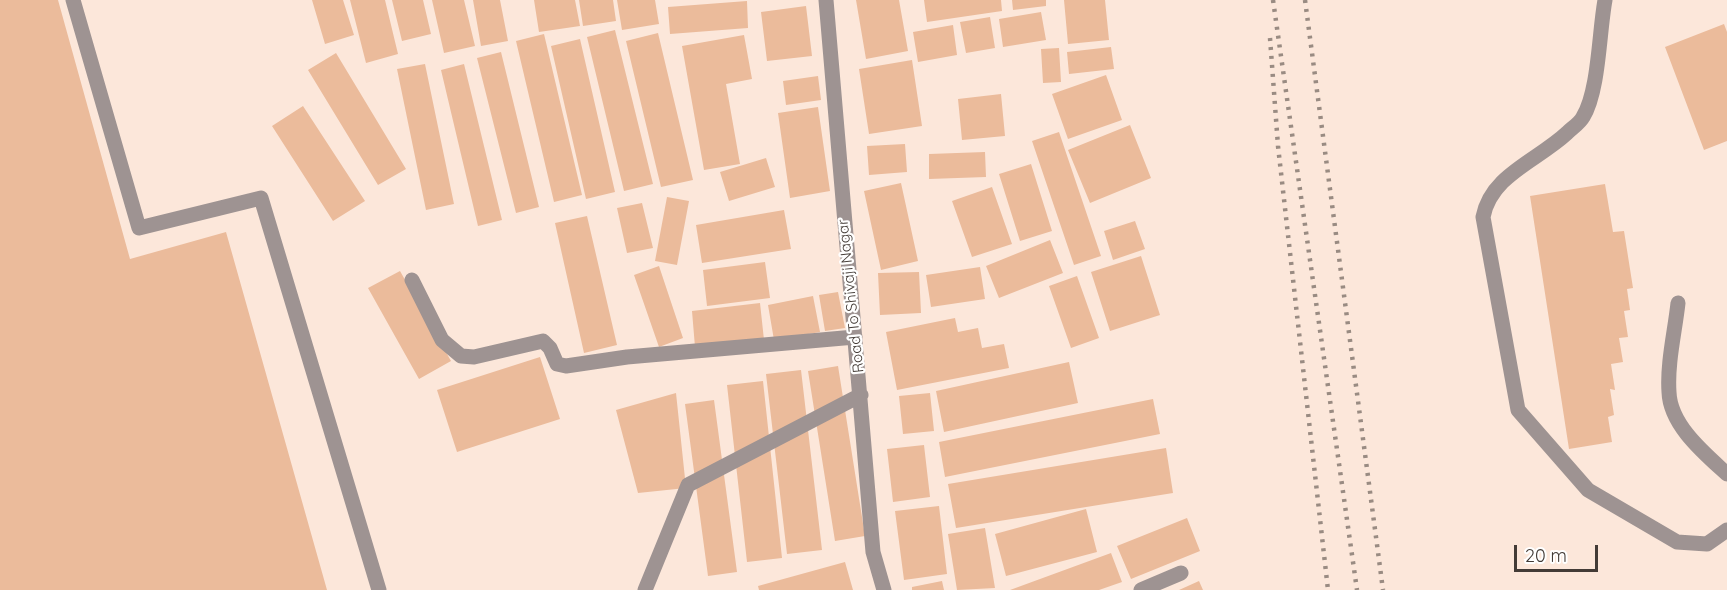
<!DOCTYPE html>
<style>
body{margin:0}
#map{position:relative;width:1727px;height:590px;overflow:hidden;background:#fce7da;font-family:Quicksand,sans-serif}
canvas{display:block}
.scale{position:absolute;left:1514px;top:545px;width:84px;height:27px;box-sizing:border-box;border:3px solid #433b36;border-top:0;padding-left:8px;font-size:18px;line-height:21px;white-space:nowrap;color:#433b36;-webkit-text-stroke:4px #fff;paint-order:stroke}
</style>
<div id="map">
<canvas width="1727" height="590"></canvas>
<div class="scale">20 m</div>
</div>
<script>
const c = document.querySelector('canvas').getContext('2d');
c.lineJoin = 'round';
function fill(path, color) { c.fillStyle = color; c.fill(path, 'evenodd'); }
function strokePath(path, color, width, dash) { c.strokeStyle = color; c.lineWidth = width; c.lineCap = dash ? 'butt' : 'round'; c.setLineDash(dash || []); c.stroke(path); }
function label(font, color, halo, rows, align = 'center') {
  c.font = font + ' Quicksand,sans-serif'; c.lineWidth = 4.5; c.setLineDash([]); c.textBaseline = 'middle'; c.strokeStyle = halo; c.fillStyle = color; for (const [text, x, y, turn = 0] of rows) {
    c.save(); c.translate(x, y); c.rotate((+turn || 0) * Math.PI / 180); c.textAlign = isNaN(turn) ? turn : align; if (halo) c.strokeText(text, 0, 0); c.fillText(text, 0, 0); c.restore();
  }
}
const building = new Path2D(`
 M0 0H58L130 259 226 232 327 590H0Z
 M312 0H343L354 35 325 44Z
 M350 0H385L398 54 366 63Z
 M392 0H423L431 34 402 41Z
 M432 0H464L475 46 444 53Z
 M473 0H500L508 41 481 46Z
 M534 0H575L580 26 539 32Z
 M579 0H613L616 21 583 26Z
 M617 0H655L659 24 622 30Z
 M856 0H899L908 51 866 59Z
 M924 0H1001L1002 11 927 22Z
 M1012 0H1046V6L1013 10Z
 M1064 0H1105L1109 40 1068 44Z
 M747 1 748 28 670 34 668 7Z
 M806 6 812 56 767 61 761 12Z
 M1041 12 1046 40 1003 47 999 19Z
 M990 17 995 48 966 53 960 22Z
 M1724 24 1727 32V141L1704 150 1665 47Z
 M953 25 957 55 918 62 913 32Z
 M615 30 653 184 624 191 587 37Z
 M658 33 693 180 661 187 626 41Z
 M544 34 582 195 554 202 516 41Z
 M744 35 752 79 726 84 740 164 704 170 682 46Z
 M580 39 615 192 586 199 551 46Z
 M1111 47 1114 69 1069 74 1067 52Z
 M1059 48 1061 82 1043 83 1041 49Z
 M501 52 539 207 516 213 477 58Z
 M336 53 406 169 378 185 308 70Z
 M912 60 922 126 869 134 859 69Z
 M425 64 454 204 426 210 397 69Z
 M464 64 502 220 478 226 441 70Z
 M1106 75 1122 120 1068 139 1052 94Z
 M818 76 821 100 786 105 783 81Z
 M1001 94 1005 136 962 140 958 99Z
 M303 106 365 201 333 221 272 126Z
 M818 107 830 191 790 198 778 113Z
 M1130 125 1151 178 1090 203 1068 150Z
 M1059 132 1101 256 1074 265 1032 141Z
 M905 144 907 172 869 175 867 146Z
 M985 152 986 177 929 179V154Z
 M766 158 775 187 729 201 720 172Z
 M1031 164 1052 231 1020 241 999 174Z
 M901 183 918 261 881 270 864 191Z
 M1605 184 1613 232 1624 231 1633 288 1627 289 1630 310 1624 311 1628 337 1619 338 1623 362 1611 364 1615 390 1610 389 1614 415 1608 417 1612 442 1569 449 1530 196Z
 M992 187 1012 244 972 257 952 201Z
 M667 197 689 201 677 265 655 261Z
 M642 203 653 248 627 253 617 208Z
 M784 210 791 249 702 263 696 225Z
 M587 216 617 345 584 353 555 223Z
 M1135 221 1145 249 1113 260 1104 231Z
 M1050 240 1063 273 999 298 986 266Z
 M1141 256 1160 315 1110 331 1091 272Z
 M765 262 770 298 707 306 703 270Z
 M659 266 683 338 659 347 634 275Z
 M980 267 985 299 931 307 926 275Z
 M400 271 451 361 419 379 368 288Z
 M919 272 921 313 880 315 878 273Z
 M1077 276 1099 338 1071 348 1049 286Z
 M838 292 845 328 825 331 819 295Z
 M813 296 820 332 774 340 768 305Z
 M760 303 764 340 695 347 692 311Z
 M955 318 958 332 978 328 982 348 1004 344 1009 368 897 390 886 332Z
 M540 357 560 419 457 452 437 390Z
 M1069 362 1078 403 944 432 936 391Z
 M838 366 865 536 835 541 808 371Z
 M801 370 822 550 787 554 766 374Z
 M763 381 782 558 747 562 727 385Z
 M676 393 686 488 638 493 616 410Z
 M930 393 934 431 903 434 899 396Z
 M1153 399 1160 434 945 477 939 442Z
 M714 400 737 572 708 576 685 404Z
 M924 445 930 497 893 502 887 449Z
 M1166 448 1173 493 956 528 948 484Z
 M939 506 947 574 904 580 895 511Z
 M1086 509 1097 552 1006 576 995 534Z
 M1187 518 1200 551 1131 579 1117 546Z
 M985 528 995 588 957 590 948 534Z
 M1111 553 1122 582 1099 590H1010Z
 M845 562 853 590H759L758 586Z
 M942 581 944 590H912V587Z
 M1199 581 1203 590H1179Z`);
const minor = new Path2D(`
 M73 0 139 228 261 198 379 590
 M826 0 873 552 884 590
 M1605 0C1599 32 1599 91 1583 117 1580 123 1572 128 1567 133 1537 161 1491 175 1483 217L1518 410 1588 490 1677 542 1707 544 1727 530
 M412 280 442 340 461 356 474 357 543 341 550 348 557 364 566 366 627 357 855 337
 M1678 303C1675 331 1667 363 1669 392 1670 425 1704 453 1727 474
 M645 590 688 485 861 395
 M1141 590 1181 573`);
const rail = new Path2D(`
 M1273 0 1357 590
 M1305 0 1383 590
 M1270 38 1278 146 1328 590`);
const streetNames = [
 ["Road To Shivaji Nagar",851,296,-96]
];
fill(building, '#ebbb9b');
strokePath(minor, '#9e9392', 15);
strokePath(rail, '#998b82', 4.5, [3, 6]);
label('15px', '#433b36', '#fff', streetNames);
</script>
